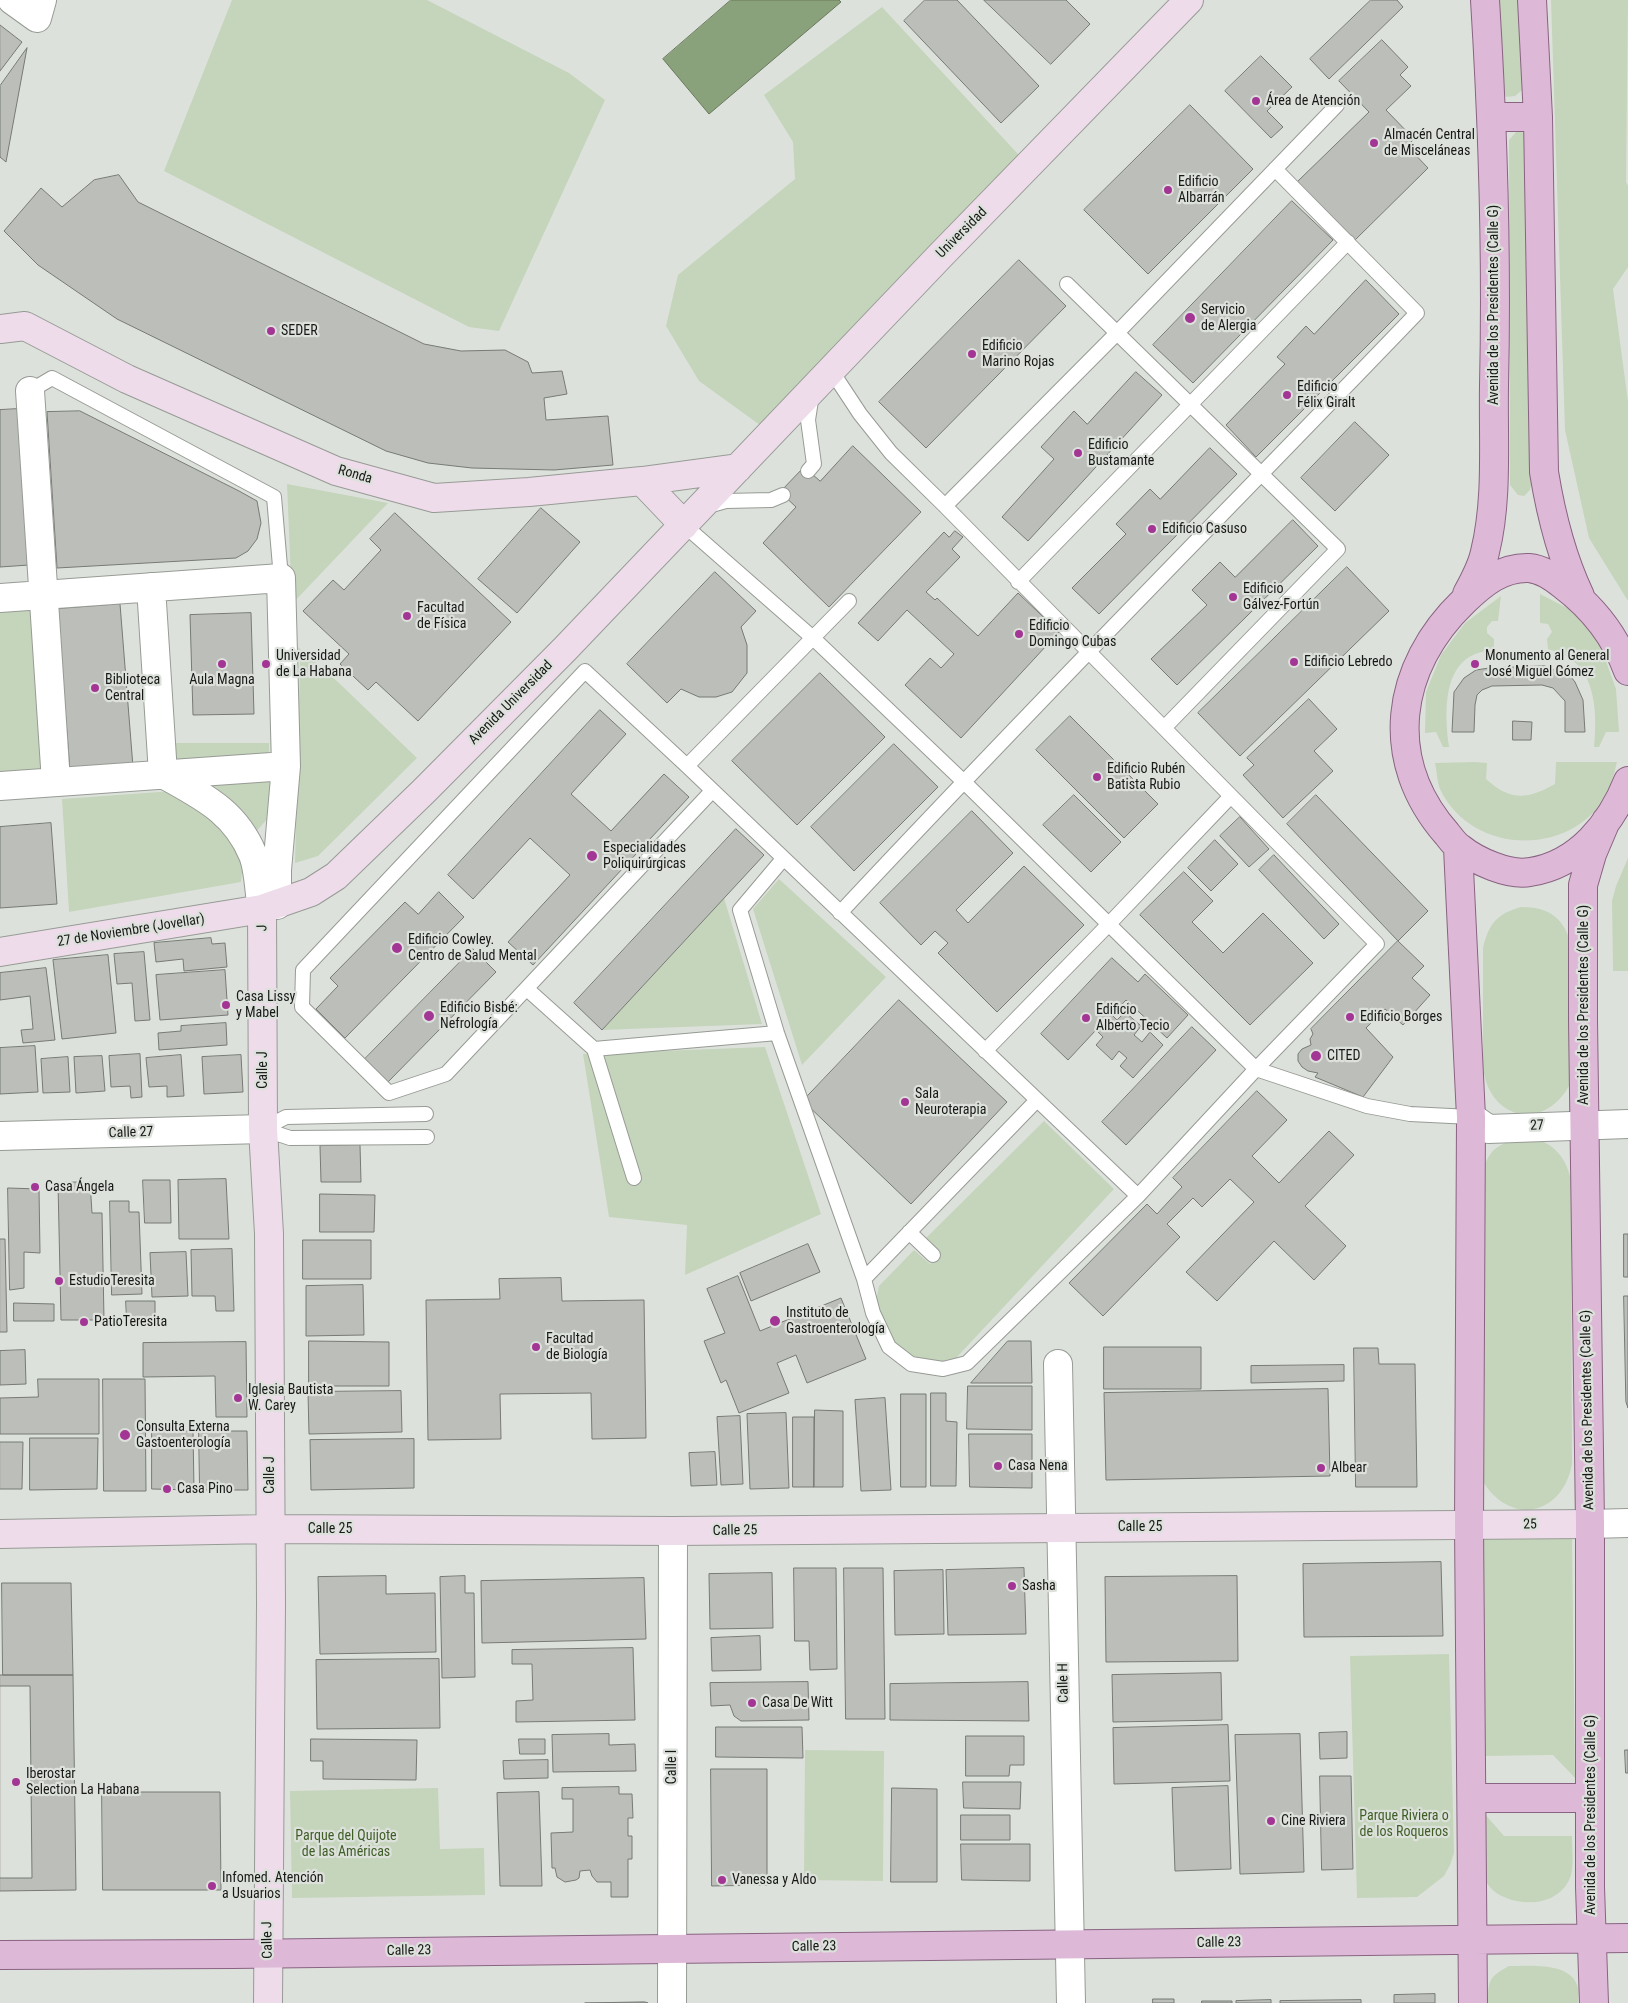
<!DOCTYPE html>
<meta charset="utf-8">
<style>
body{margin:0}
canvas{display:block;background:#dde1db}
</style>
<canvas width="1628" height="2003"></canvas>
<script>
const c = document.querySelector('canvas').getContext('2d');
c.lineJoin = 'round';
function fill(path, color) { c.fillStyle = color; c.fill(path, 'evenodd'); }
function strokePath(path, color, width, dash) { c.strokeStyle = color; c.lineWidth = width; c.lineCap = dash ? 'butt' : 'round'; c.setLineDash(dash || []); c.stroke(path); }
function label(font, color, halo, rows, align = 'center') {
  c.font = font + ' "Roboto Condensed",sans-serif'; c.lineWidth = 4.5; c.setLineDash([]); c.textBaseline = 'middle'; c.strokeStyle = halo; c.fillStyle = color; for (const [text, x, y, turn = 0] of rows) {
    c.save(); c.translate(x, y); c.rotate((+turn || 0) * Math.PI / 180); c.textAlign = isNaN(turn) ? turn : align; if (halo) c.strokeText(text, 0, 0); c.fillText(text, 0, 0); c.restore();
  }
}
const green = new Path2D(`
 M232 0H427L569 73 605 100 499 331 469 327 164 171Z
 M1498 0H1519L1522 90 1515 96 1506 97 1501 87Z
 M1551 0H1628L1626 182 1628 186V267L1613 289 1628 402V601L1589 538 1565 430Z
 M882 7 1029 166 771 433 699 381 666 326 678 275 795 179 793 142 764 95Z
 M1517 131 1525 133 1532 481 1530 490 1524 496 1518 495 1510 485 1509 140Z
 M287 484 388 503 292 604Z
 M1540 594 1573 611 1599 642 1616 689 1619 732H1606L1599 747H1594C1597 717 1597 673 1566 656 1561 653 1554 651 1548 649L1547 639 1552 632 1548 624 1540 623Z
 M44 595 56 782 0 786V598Z
 M1501 596 1498 621H1492L1487 627V633L1494 639V649C1487 651 1478 652 1471 656 1442 672 1445 718 1449 747H1443L1436 732 1425 733 1426 692 1441 655 1465 623Z
 M298 647 338 682 417 758 318 856 295 863 300 663Z
 M174 743H269L270 816 245 844 241 882 69 912 62 799 173 791Z
 M1475 762 1487 763 1486 779C1511 802 1528 799 1555 784L1556 762H1617C1614 773 1612 785 1607 795 1601 808 1586 820 1575 827 1529 854 1464 840 1440 789 1437 782 1437 771 1435 763Z
 M1628 858V971H1613L1612 901 1616 886Z
 M779 879 886 977 802 1065 753 909Z
 M724 898 762 1024 602 1030Z
 M1521 907C1551 907 1565 919 1572 948L1571 1082C1547 1132 1489 1122 1483 1067V948C1489 923 1497 914 1521 907Z
 M765 1047 821 1214 685 1275 687 1225 609 1217 583 1054Z
 M1044 1121 1114 1189 956 1358 938 1362 908 1355 899 1348 885 1334 876 1301 879 1286 914 1250 930 1264 940 1252 926 1238Z
 M1535 1138C1556 1146 1566 1158 1571 1180L1572 1464C1562 1517 1509 1526 1482 1480L1481 1177C1490 1142 1503 1142 1535 1138Z
 M1572 1537 1575 1778 1553 1755 1484 1756 1480 1538Z
 M1449 1654 1454 1853 1450 1865 1444 1876 1417 1897 1357 1898 1350 1656Z
 M805 1750 884 1751 883 1881 804 1880Z
 M438 1788 440 1849 484 1848 485 1895 292 1898 290 1791Z
 M1484 1813 1504 1836H1572C1572 1848 1574 1864 1571 1875 1561 1906 1522 1908 1498 1894 1491 1890 1487 1883 1482 1877Z
 M1509 1966C1529 1966 1572 1961 1578 1988 1579 1992 1578 1998 1578 2003H1488C1488 1980 1489 1977 1509 1966Z`);
const water = new Path2D(`
 M731 0H839L841 2 709 114 663 59Z`);
const building = new Path2D(`
 M925 0H957L1039 86 1001 123 904 21Z
 M984 0H1066L1090 24 1051 64Z
 M1371 0H1397L1403 7 1329 79 1310 59Z
 M0 25 22 42 0 71Z
 M1382 40 1408 67 1400 75 1411 86 1386 110 1414 139 1407 146 1428 168 1354 241 1297 182 1369 112 1339 81Z
 M27 48 6 162 0 157V86Z
 M1261 56 1292 87 1267 111 1283 127 1271 138 1225 91Z
 M1190 105 1253 169 1148 274 1084 210Z
 M119 175 138 202 424 344 461 351 505 350 528 362 532 373 562 371 567 394 544 398 546 420 608 416 613 465 554 470 472 468 428 463 386 451 117 319 38 265 4 231 41 188 62 207 94 180Z
 M1292 201 1333 240 1193 383 1153 345Z
 M1019 260 1066 306 926 448 879 402Z
 M1366 280 1399 314 1256 457 1226 425 1285 364 1277 357 1306 326 1314 334Z
 M1136 372 1162 395 1028 541 1002 517 1054 459 1041 447 1074 411 1087 424Z
 M18 409 29 565 0 567V410Z
 M80 411 239 491 257 501 261 523 257 539 248 551 236 558 57 568 47 412Z
 M1355 422 1389 455 1335 511 1301 478Z
 M853 446 921 512 829 607 763 543 796 507 780 492 804 467 820 481Z
 M1210 448 1237 474 1099 614 1072 588 1126 534 1116 524 1150 489 1160 499Z
 M541 508 580 542 517 613 478 579Z
 M395 513 511 622 418 721 376 682 368 690 340 664 349 654 303 611 333 580 344 590 381 550 370 539Z
 M1293 520 1318 546 1177 685 1151 659 1207 605 1192 590 1220 562 1235 577Z
 M955 531 963 537 952 549 960 557 926 592 935 600 937 598 978 636 1018 593 1059 632 961 738 905 685 930 658 941 668 954 654 907 610 878 641 858 623 944 532 949 537Z
 M1347 567 1389 611 1240 756 1198 713Z
 M715 572 756 611 741 627 747 645V673L732 692 716 697H699L681 689 667 703 627 664Z
 M120 604 133 767 70 771 57 609Z
 M251 613 254 714 193 715 190 615Z
 M1545 666 1571 677 1575 682 1583 700 1585 732H1565V701L1553 688 1542 685 1492 686 1482 690 1477 695 1475 705 1474 732H1452L1454 692 1464 678 1476 670 1489 668Z
 M820 673 885 737 797 825 732 761Z
 M1309 699 1337 729 1314 751 1333 771 1283 818 1243 775 1254 765 1247 758Z
 M600 710 626 734 571 794 611 831 664 774 689 797 533 965 508 942 570 875 530 838 473 899 448 875Z
 M1070 716 1158 804 1124 838 1036 750Z
 M1513 721 1532 722 1531 740H1513Z
 M894 744 938 787 854 871 811 827Z
 M1074 795 1121 842 1091 872 1043 825Z
 M1316 795 1428 911 1398 941 1287 824Z
 M972 811 1013 853 956 910 968 923 1024 866 1084 925 997 1012 938 953 948 943 935 931 921 945 880 903Z
 M1240 817 1269 849 1249 867 1220 836Z
 M51 823 57 904 0 908V827Z
 M736 829 764 855 602 1030 574 1003Z
 M1215 840 1238 864 1211 891 1188 868Z
 M1274 855 1339 924 1324 939 1259 870Z
 M1184 872 1213 901 1192 922 1223 953 1263 913 1313 963 1250 1025 1140 915Z
 M439 892 464 917 345 1038 316 1009 338 986 330 978 405 902 418 914Z
 M211 938 212 944 225 943 227 967 184 971 183 959 156 962 154 943Z
 M1398 941 1424 966 1412 978 1430 995 1403 1025 1385 1009 1366 1028 1393 1057 1363 1097 1315 1077 1318 1073 1308 1071 1302 1067 1298 1061V1054L1302 1049 1311 1045 1310 1039 1313 1034 1311 1029Z
 M473 949 496 972 386 1084 363 1061Z
 M144 952 150 1020 135 1021 132 983 117 984 114 954Z
 M108 955 116 1033 62 1039 53 960Z
 M1112 958 1138 982 1145 974 1188 1015 1167 1038 1126 1000 1112 1015 1117 1020 1125 1012 1141 1026 1134 1035 1142 1042 1150 1032 1163 1045 1133 1078 1120 1066 1127 1058 1119 1051 1112 1060 1096 1045 1103 1037 1096 1030 1068 1060 1041 1034Z
 M46 968 55 1040 23 1043 21 1030 33 1029 30 996 0 1000V973Z
 M225 970 228 1015 160 1020 156 975Z
 M899 1000 1007 1102 911 1204 803 1101Z
 M226 1023 227 1045 159 1050 158 1033 181 1031V1026Z
 M1192 1027 1216 1050 1126 1145 1102 1122Z
 M35 1046 38 1092 0 1094V1048Z
 M140 1054 142 1097 131 1098 130 1086 111 1087 109 1056Z
 M181 1055 184 1096 167 1097V1086L149 1087 146 1058Z
 M241 1055 243 1092 204 1094 202 1057Z
 M102 1056 105 1091 76 1093 74 1057Z
 M68 1057 70 1092 43 1093 41 1059Z
 M1257 1091 1287 1120 1252 1156 1279 1183 1329 1131 1354 1155 1305 1206 1346 1246 1314 1280 1274 1241 1217 1301 1186 1272 1254 1202 1230 1179 1202 1207 1193 1198 1167 1224 1180 1237 1103 1316 1069 1283 1147 1204 1157 1214 1182 1187 1173 1178Z
 M360 1145 361 1182H321L320 1146Z
 M226 1179 229 1239H179L178 1180Z
 M143 1180H170L171 1223H145Z
 M90 1182 92 1213H102L104 1320H61L58 1183Z
 M8 1188 39 1189 40 1253 24 1252V1288L10 1290Z
 M320 1194 375 1195 374 1232H320Z
 M110 1201H129V1212H139L142 1294 112 1295Z
 M1624 1234H1628V1277H1624Z
 M0 1239H5L7 1332H0Z
 M303 1240H371V1279H303Z
 M808 1244 820 1272 751 1301 740 1273Z
 M232 1249 234 1311H216L215 1296H192L191 1250Z
 M186 1252 188 1296 152 1297 150 1253Z
 M738 1276 760 1331 841 1298 866 1359 807 1383 796 1355 777 1363 789 1393 739 1413 726 1380 721 1383 704 1341 725 1333 707 1289Z
 M561 1278 562 1301 644 1300 646 1438 592 1439 591 1393 500 1394 501 1439 428 1440 426 1300 500 1299 499 1279Z
 M363 1285 364 1335 306 1336V1286Z
 M1624 1296H1628V1408L1626 1402Z
 M126 1301H155V1319H127Z
 M14 1303 54 1304V1321H14Z
 M309 1341 389 1342V1386H309Z
 M1008 1341H1031L1032 1383H971Z
 M246 1342 247 1417H216L215 1376 143 1377V1343Z
 M1104 1347H1201V1389H1104Z
 M1354 1348H1378L1379 1364H1415L1417 1487H1356Z
 M25 1350 26 1384 0 1385V1351Z
 M1344 1365V1381L1251 1383V1366Z
 M38 1379H99V1434H0V1398L38 1397Z
 M103 1379H145L146 1491H104Z
 M968 1386H1032V1430L967 1429Z
 M1328 1389 1330 1476 1106 1480 1104 1393Z
 M401 1391 402 1432 309 1434 308 1392Z
 M931 1393H946V1421L957 1422 956 1486H931Z
 M901 1394H926V1487H901Z
 M885 1398 891 1490 861 1491 855 1400Z
 M815 1410 843 1411V1487H814Z
 M786 1413 789 1488 750 1489 747 1414Z
 M740 1416 743 1484 721 1485 717 1417Z
 M793 1417H814V1487H793Z
 M152 1431H193L194 1490 152 1489Z
 M199 1431H247L248 1490H200Z
 M969 1434H1032V1488L970 1487Z
 M30 1438H98L97 1489 30 1490Z
 M414 1439V1488L311 1490 310 1440Z
 M0 1442H23L22 1489H0Z
 M715 1452 717 1485 691 1486 689 1453Z
 M1441 1562 1443 1636 1304 1637 1303 1564Z
 M794 1568H836L837 1669 810 1670 809 1641H795Z
 M844 1568H883L885 1719H846Z
 M1024 1568 1026 1634 948 1635 946 1570Z
 M943 1570 944 1634 895 1635 894 1571Z
 M772 1573 773 1628 710 1629 709 1574Z
 M386 1576V1594L435 1593 436 1652 320 1654 318 1577Z
 M465 1576V1593H474L475 1677 442 1678 440 1577Z
 M1237 1576 1238 1661 1106 1662 1105 1577Z
 M644 1578 646 1639 482 1643 481 1581Z
 M2 1583H71L73 1675H3Z
 M760 1636 761 1670 712 1671 711 1638Z
 M633 1648 635 1720 516 1722V1701L533 1700 532 1664H512V1650Z
 M439 1659 440 1728 317 1729 316 1660Z
 M1221 1673 1222 1720 1113 1722 1112 1675Z
 M0 1675H73L76 1890 0 1891Z
 M808 1682 809 1720 741 1721 734 1716 730 1705 711 1706 710 1683Z
 M1028 1682 1029 1721 890 1720V1684Z
 M0 1686H30L32 1878H0Z
 M1228 1725 1230 1781 1114 1784 1113 1728Z
 M716 1727H802L803 1758 716 1757Z
 M1347 1732V1758L1320 1759 1319 1733Z
 M609 1734V1745L635 1744 636 1771 553 1772 552 1735Z
 M1300 1734 1304 1872 1240 1874 1235 1735Z
 M966 1736H1024V1765H1010L1009 1776H966Z
 M311 1739 417 1740 416 1780 323 1779V1761H311Z
 M519 1739H545V1754H520Z
 M1625 1750H1628V1773H1626Z
 M548 1760V1778L504 1779 503 1761Z
 M711 1769H767V1885L712 1886Z
 M1320 1776H1351L1353 1869 1322 1870Z
 M963 1782H1021L1020 1809 964 1808Z
 M1228 1786 1231 1869 1175 1871 1172 1788Z
 M619 1787V1794H632L633 1818H628V1836H632V1859H628V1897H611V1882H597L592 1876 590 1870 580 1871 579 1878 576 1880 565 1882 557 1877 555 1868H552L551 1833 573 1832V1799H562V1788Z
 M892 1788 937 1789V1882H891Z
 M102 1792H220L221 1890H103Z
 M539 1792 542 1886H500L497 1793Z
 M961 1815H1010V1840H961Z
 M961 1844H1030V1881L962 1880Z
 M1435 1994V2003H1394V1995Z
 M1153 1999H1174V2003H1153Z
 M1271 2000V2003H1236V2001Z
 M1361 2000V2003H1280V2001Z
 M1202 2001H1232V2003H1202Z
 M645 2002 648 2003H585Z`);
const lane = new Path2D(`
 M1067 284 1338 549 1164 728
 M30 391 52 378 274 497 281 578
 M808 471 814 464 808 420 812 394
 M708 506 726 501 771 500 783 495
 M945 506 1116 334 1337 105
 M684 525 813 638 963 781 1256 1069 1367 1106 1410 1114 1471 1117
 M1018 582 1348 242
 M687 766 849 601
 M712 791 446 1074 389 1093 302 1007 303 970 585 671 687 766 1138 1196
 M783 859 740 910 777 1033 864 1279 873 1313 889 1347 911 1364 943 1369 967 1363 1138 1196 1256 1069 1377 944 945 506 891 453 860 414 831 370
 M840 913C1029 710 1225 513 1417 313L1275 169
 M527 989 594 1049 777 1033
 M594 1049 634 1178
 M985 1051 1109 924 1231 796
 M426 1114 286 1117 263 1129 290 1138 427 1137
 M909 1232 933 1255
 M864 1279 1037 1100`);
const street = new Path2D(`
 M12 0 37 18 42 0
 M30 391 56 782
 M151 587 163 774C202 796 235 811 253 855 259 870 259 893 262 909
 M0 598 281 578 286 766 277 870V905
 M0 786 286 766
 M1471 1117 1488 1129 1628 1124
 M0 1136 263 1129
 M1058 1364 1071 2003
 M1590 1524 1628 1523
 M672 2003 673 1531`);
const secondary = new Path2D(`
 M0 329 25 326 127 379 336 471 434 498 529 492 642 481 738 468
 M642 481 684 525
 M262 909 263 1129 269 1234 271 1604 268 2003
 M0 952 262 909 311 892 336 876 424 791 565 649 939 257 1189 0
 M0 1534 270 1529 673 1531 1590 1524`);
const primary = new Path2D(`
 M1532 0 1538 117 1544 472C1551 515 1561 556 1580 596
 M1492 117H1538
 M1467 594C1474 581 1482 567 1485 552 1498 499 1493 441 1494 386 1497 257 1493 129 1485 0
 M1628 671C1615 635 1592 607 1563 585 1553 577 1542 569 1529 568 1502 567 1483 583 1464 601 1395 667 1382 760 1447 834 1451 839 1455 845 1460 848 1476 861 1509 876 1530 872 1578 865 1611 824 1628 781
 M1458 848 1471 1117 1469 1525 1473 2003
 M1472 1798H1590
 M0 1955 233 1954 1628 1938
 M1594 2003 1590 1887V1524L1583 1020V885L1592 854 1606 821`);
const markers = [
 [1256,101,5,"#a33695"],
 [1374,143,5,"#a33695"],
 [1168,190,5,"#a33695"],
 [1190,318,6,"#a33695"],
 [271,331,5,"#a33695"],
 [972,354,5,"#a33695"],
 [1287,395,5,"#a33695"],
 [1078,453,5,"#a33695"],
 [1152,529,5,"#a33695"],
 [1233,597,5,"#a33695"],
 [407,616,5,"#a33695"],
 [1019,634,5,"#a33695"],
 [1294,662,5,"#a33695"],
 [222,664,5,"#a33695"],
 [266,664,5,"#a33695"],
 [1475,664,5,"#a33695"],
 [95,688,5,"#a33695"],
 [1097,777,5,"#a33695"],
 [592,856,6,"#a33695"],
 [397,948,6,"#a33695"],
 [226,1005,5,"#a33695"],
 [429,1016,6,"#a33695"],
 [1350,1017,5,"#a33695"],
 [1086,1018,5,"#a33695"],
 [1316,1056,6,"#a33695"],
 [905,1102,5,"#a33695"],
 [35,1187,5,"#a33695"],
 [59,1281,5,"#a33695"],
 [775,1321,6,"#a33695"],
 [84,1322,5,"#a33695"],
 [536,1347,5,"#a33695"],
 [238,1398,5,"#a33695"],
 [125,1435,6,"#a33695"],
 [998,1466,5,"#a33695"],
 [1321,1468,5,"#a33695"],
 [167,1489,5,"#a33695"],
 [1012,1586,5,"#a33695"],
 [752,1703,5,"#a33695"],
 [16,1782,5,"#a33695"],
 [1271,1821,5,"#a33695"],
 [722,1880,5,"#a33695"],
 [212,1886,5,"#a33695"]
];
const poiNames = [
 ["Área de Atención",1266,101],
 ["Almacén Central",1384,135],
 ["de Misceláneas",1384,151],
 ["Edificio",1178,182],
 ["Albarrán",1178,198],
 ["Servicio",1201,310],
 ["de Alergia",1201,326],
 ["SEDER",281,331],
 ["Edificio",982,346],
 ["Marino Rojas",982,362],
 ["Edificio",1297,387],
 ["Félix Giralt",1297,403],
 ["Edificio",1088,445],
 ["Bustamante",1088,461],
 ["Edificio Casuso",1162,529],
 ["Edificio",1243,589],
 ["Gálvez-Fortún",1243,605],
 ["Facultad",417,608],
 ["de Física",417,624],
 ["Edificio",1029,626],
 ["Domingo Cubas",1029,642],
 ["Universidad",276,656],
 ["de La Habana",276,672],
 ["Monumento al General",1485,656],
 ["José Miguel Gómez",1485,672],
 ["Edificio Lebredo",1304,662],
 ["Biblioteca",105,680],
 ["Central",105,696],
 ["Aula Magna",222,680,"center"],
 ["Edificio Rubén",1107,769],
 ["Batista Rubio",1107,785],
 ["Especialidades",603,848],
 ["Poliquirúrgicas",603,864],
 ["Edificio Cowley.",408,940],
 ["Centro de Salud Mental",408,956],
 ["Casa Lissy",236,997],
 ["y Mabel",236,1013],
 ["Edificio Bisbé:",440,1008],
 ["Nefrología",440,1024],
 ["Edificio",1096,1010],
 ["Alberto Tecio",1096,1026],
 ["Edificio Borges",1360,1017],
 ["CITED",1327,1056],
 ["Sala",915,1094],
 ["Neuroterapia",915,1110],
 ["Casa Ángela",45,1187],
 ["EstudioTeresita",69,1281],
 ["Instituto de",786,1313],
 ["Gastroenterología",786,1329],
 ["PatioTeresita",94,1322],
 ["Facultad",546,1339],
 ["de Biología",546,1355],
 ["Iglesia Bautista",248,1390],
 ["W. Carey",248,1406],
 ["Consulta Externa",136,1427],
 ["Gastoenterología",136,1443],
 ["Casa Nena",1008,1466],
 ["Albear",1331,1468],
 ["Casa Pino",177,1489],
 ["Sasha",1022,1586],
 ["Casa De Witt",762,1703],
 ["Iberostar",26,1774],
 ["Selection La Habana",26,1790],
 ["Cine Riviera",1281,1821],
 ["Infomed. Atención",222,1878],
 ["a Usuarios",222,1894],
 ["Vanessa y Aldo",732,1880]
];
const streetNames = [
 ["Universidad",962,233,-45],
 ["Avenida de los Presidentes (Calle G)",1494,305,-90],
 ["Ronda",355,475,16],
 ["Avenida Universidad",511,703,-45],
 ["J",263,928,-92],
 ["27 de Noviembre (Jovellar)",131,931,-9],
 ["Avenida de los Presidentes (Calle G)",1584,1005,-90],
 ["Calle J",263,1070,-90],
 ["27",1537,1126,-2],
 ["Calle 27",131,1133,-2],
 ["Avenida de los Presidentes (Calle G)",1588,1410,-91],
 ["Calle J",270,1475,-90],
 ["25",1530,1525,-1],
 ["Calle 25",1140,1527],
 ["Calle 25",330,1529],
 ["Calle 25",735,1531,-1],
 ["Calle H",1064,1683,-91],
 ["Calle I",672,1767,-90],
 ["Avenida de los Presidentes (Calle G)",1591,1815,-90],
 ["Calle J",268,1940,-91],
 ["Calle 23",1219,1943,-1],
 ["Calle 23",814,1947,-1],
 ["Calle 23",409,1951,-1]
];
const parkNames = [
 ["Parque Riviera o",1404,1816],
 ["de los Roqueros",1404,1832],
 ["Parque del Quijote",346,1836],
 ["de las Américas",346,1852]
];
fill(green, '#c5d5bb');
fill(water, '#8aa27b');
strokePath(water, '#68795d', 1);
fill(building, '#bbbeb9');
strokePath(building, '#777a75', 1);
strokePath(lane, '#979b95', 16);
strokePath(street, '#979b95', 30);
strokePath(secondary, '#979b95', 30);
strokePath(primary, '#896382', 30);
strokePath(lane, '#fff', 14);
strokePath(street, '#fff', 28);
strokePath(secondary, '#eedceb', 28);
strokePath(primary, '#ddb9d7', 28);
for (const [x, y, r, color] of markers) { const dot = new Path2D(); dot.arc(x, y, r, 0, 2 * Math.PI); c.fillStyle = color; c.fill(dot); strokePath(dot, '#dde1db', 2); }
label('14px', '#171917', '#dde1db', poiNames, 'left');
label('14px', '#171917', '#dde1db', streetNames);
label('14px', '#3f5e26', '#dde1db', parkNames);
</script>
